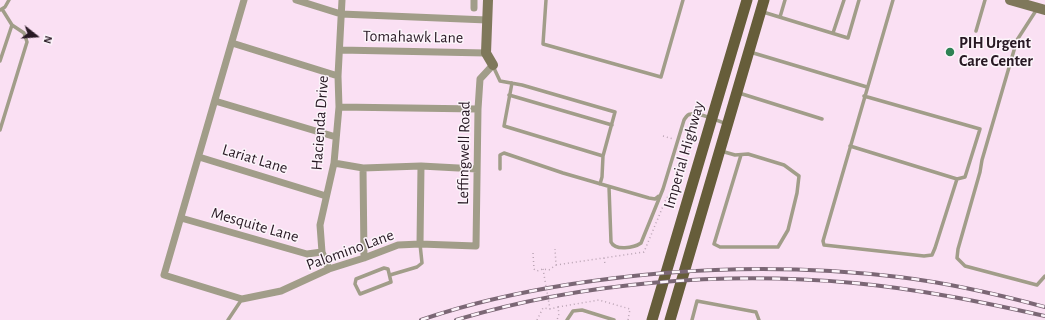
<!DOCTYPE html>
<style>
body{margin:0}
#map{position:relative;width:1045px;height:320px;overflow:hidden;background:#fae0f3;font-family:"Alegreya Sans",sans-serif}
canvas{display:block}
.north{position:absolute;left:16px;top:16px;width:40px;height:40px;-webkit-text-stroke:3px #fcf4fa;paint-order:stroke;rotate:107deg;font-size:11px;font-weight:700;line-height:16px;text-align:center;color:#281924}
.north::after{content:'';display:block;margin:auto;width:14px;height:18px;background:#281924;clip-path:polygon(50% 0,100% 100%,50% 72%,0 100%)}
</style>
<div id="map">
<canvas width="1045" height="320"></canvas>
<div class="north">N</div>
</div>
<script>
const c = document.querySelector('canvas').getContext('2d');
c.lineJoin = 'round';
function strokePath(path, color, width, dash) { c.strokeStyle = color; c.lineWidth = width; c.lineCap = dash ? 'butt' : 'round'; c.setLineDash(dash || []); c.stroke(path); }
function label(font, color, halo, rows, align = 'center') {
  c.font = font + ' "Alegreya Sans",sans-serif'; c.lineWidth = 3; c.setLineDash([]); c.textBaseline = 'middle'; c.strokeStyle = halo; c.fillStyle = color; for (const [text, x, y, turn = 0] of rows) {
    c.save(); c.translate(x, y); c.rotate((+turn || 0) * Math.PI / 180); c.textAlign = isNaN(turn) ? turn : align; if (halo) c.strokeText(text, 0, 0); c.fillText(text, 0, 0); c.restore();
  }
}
const path = new Path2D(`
 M663 136 673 139
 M533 253 534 269 537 271 543 269 549 270 556 265 555 249
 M604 258 605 264
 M556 265 644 252 666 199 669 195 678 188 691 144 682 142
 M558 307 599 300 630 309 628 320
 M537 320 543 308 550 309 558 307 559 314 557 320`);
const lane = new Path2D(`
 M546 0 543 44 661 77 683 0
 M893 0 823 241 824 245 924 256 932 255 935 248 957 179
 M2 9 12 25
 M1037 9 1017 40 982 160 980 172 958 249 957 258 965 266 1037 285 1045 276
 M0 10 5 7 9 0
 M763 12 848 38 859 0
 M780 17 785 0
 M976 31 985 0
 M833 33 844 0
 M750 52 867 87
 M0 61 12 25 24 33 27 42 0 130
 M493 66 500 81 522 85 615 112 603 156 504 126 512 83
 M739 93 822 119
 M509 95 612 125
 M850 146 957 179 965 177 980 129 864 96
 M721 151 735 155 748 154 784 165 799 176 797 193 788 230 778 247H720L714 244 741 155
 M500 169V155L504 153 563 173 649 198 655 199 659 196
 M600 184 602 177 603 156
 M609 187 611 242C615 251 634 248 641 243L663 189 684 120C686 117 687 114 691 114 699 112 718 121 727 124
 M384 268 388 269 391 282 360 294 355 284 356 279Z
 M390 275 417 267 422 263 420 244
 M228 320 242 299
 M567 320 573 311 582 310 614 320
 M692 320 697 301 756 312 759 320`);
const street = new Path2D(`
 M244 0 164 275 242 299 281 291 329 269 364 258 398 245 420 244 476 246 478 109 480 79 493 65
 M296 0 341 14 487 20
 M474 8V0
 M232 43 338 76
 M340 50 486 53
 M215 101 336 137
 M339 107 478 109
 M199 157 326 196
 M334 163 363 168 421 166 477 169
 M363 168 364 258
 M181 218 307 254 322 252
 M420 244 421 166
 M329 269 322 252 320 225 334 163 339 107 338 76 342 0`);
const secondary = new Path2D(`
 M488 0 486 53 493 65
 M1010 0 1045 10`);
const primary = new Path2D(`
 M652 320 747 0
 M670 320 764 0`);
const rail = new Path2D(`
 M421 320C470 303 521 292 572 284 680 267 790 264 899 277 948 283 997 294 1045 307
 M456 320C582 282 724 271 854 283 919 289 982 302 1045 316`);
const pathBridge = new Path2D(`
 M543 269 550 309`);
const markers = [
 [950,52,5,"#2e8254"]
];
const streetNames = [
 ["Tomahawk Lane",413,37,1],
 ["Hacienda Drive",320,123,-86],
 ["Leffingwell Road",464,153,-89],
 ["Imperial Highway",684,155,-74],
 ["Lariat Lane",255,159,17],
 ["Mesquite Lane",255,225,16],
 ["Palomino Lane",350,250,-20]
];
const poiNames = [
 ["PIH Urgent",959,43],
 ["Care Center",959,61]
];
strokePath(path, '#baa4b4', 1.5, [1, 3]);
strokePath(lane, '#a19d89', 3.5);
strokePath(street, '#a19d89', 7);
strokePath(secondary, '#7f785b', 10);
strokePath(primary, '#665d3a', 11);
strokePath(rail, '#7b6775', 4);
strokePath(rail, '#fcf4fa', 2.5, [8]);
strokePath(pathBridge, '#baa4b4', 1.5, [1, 3]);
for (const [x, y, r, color] of markers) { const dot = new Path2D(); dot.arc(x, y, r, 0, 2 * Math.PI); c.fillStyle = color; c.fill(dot); strokePath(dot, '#fcf4fa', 1.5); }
label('16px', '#281924', '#fcf4fa', streetNames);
label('bold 16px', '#281924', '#fcf4fa', poiNames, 'left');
</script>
